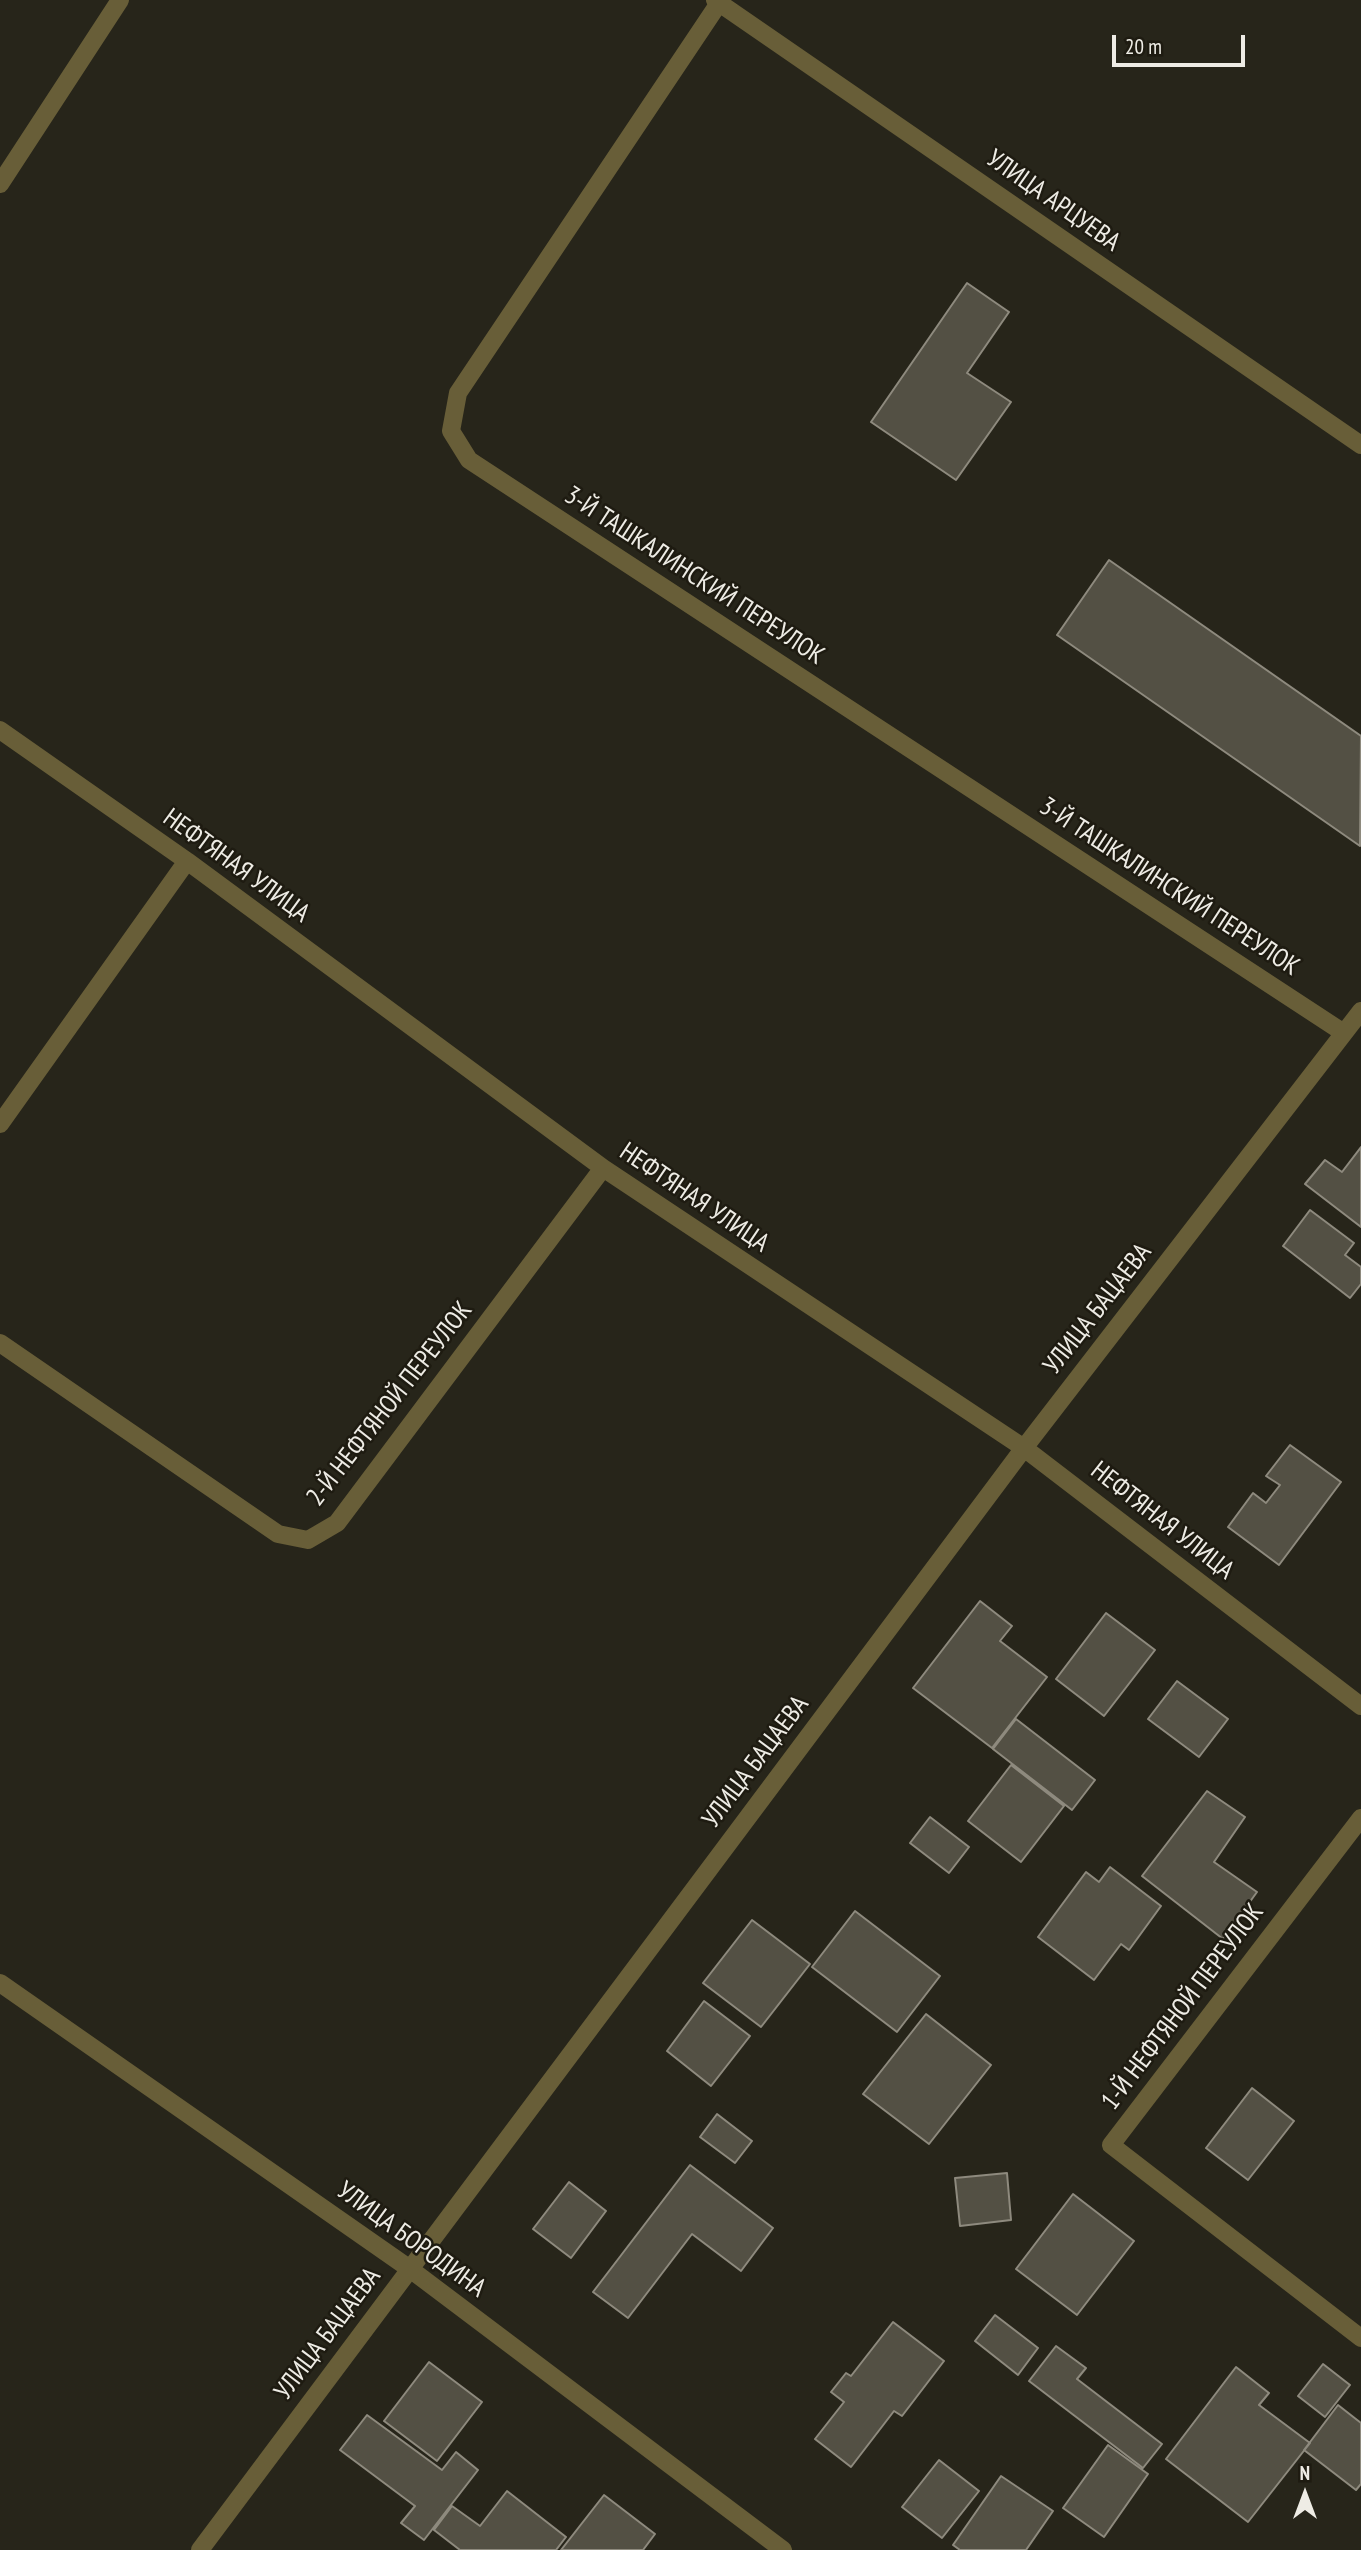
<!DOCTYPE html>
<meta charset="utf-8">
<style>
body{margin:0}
#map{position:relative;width:1361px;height:2550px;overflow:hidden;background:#27251a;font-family:"PT Sans Narrow",sans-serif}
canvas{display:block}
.north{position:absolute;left:1270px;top:2459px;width:70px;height:70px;-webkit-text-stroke:5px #1e1b11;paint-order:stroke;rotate:0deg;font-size:19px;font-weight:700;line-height:28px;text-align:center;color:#eeece5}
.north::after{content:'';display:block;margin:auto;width:24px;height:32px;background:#eeece5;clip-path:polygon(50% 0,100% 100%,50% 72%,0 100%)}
.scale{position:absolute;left:1112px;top:35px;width:133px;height:32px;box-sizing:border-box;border:4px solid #eeece5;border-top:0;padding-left:9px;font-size:21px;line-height:24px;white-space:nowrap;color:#eeece5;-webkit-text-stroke:5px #1e1b11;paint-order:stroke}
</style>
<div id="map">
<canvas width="1361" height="2550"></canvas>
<div class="north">N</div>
<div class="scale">20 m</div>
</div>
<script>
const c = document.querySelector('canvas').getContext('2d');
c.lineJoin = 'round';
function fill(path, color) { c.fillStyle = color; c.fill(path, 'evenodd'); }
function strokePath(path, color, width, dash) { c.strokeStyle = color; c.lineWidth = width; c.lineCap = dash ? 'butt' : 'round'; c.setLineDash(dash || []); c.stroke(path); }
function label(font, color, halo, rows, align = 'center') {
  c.font = font + ' "PT Sans Narrow",sans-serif'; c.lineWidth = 5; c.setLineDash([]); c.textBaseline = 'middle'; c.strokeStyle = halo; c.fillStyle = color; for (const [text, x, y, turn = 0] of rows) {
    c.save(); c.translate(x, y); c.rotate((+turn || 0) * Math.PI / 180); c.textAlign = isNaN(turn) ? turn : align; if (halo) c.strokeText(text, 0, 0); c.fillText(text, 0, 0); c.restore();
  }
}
const building = new Path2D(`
 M967 283 1009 312 967 373 1011 402 956 480 871 422Z
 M1109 560 1361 736 1360 846 1057 635Z
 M1361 1147V1227L1305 1184 1325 1160 1342 1172Z
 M1310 1210 1354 1243 1345 1255 1361 1267V1284L1350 1298 1283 1246Z
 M1290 1445 1341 1482 1279 1565 1228 1527 1253 1493 1266 1503 1280 1485 1266 1476Z
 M980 1601 1012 1626 1000 1641 1047 1677 992 1748 913 1688Z
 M1106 1613 1155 1650 1104 1716 1056 1679Z
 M1177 1681 1228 1719 1199 1757 1148 1719Z
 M1016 1719 1095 1780 1072 1810 993 1749Z
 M1011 1765 1064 1806 1021 1862 968 1821Z
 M1207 1791 1245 1817 1214 1862 1257 1892 1223 1939 1142 1876Z
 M930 1817 969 1847 949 1873 910 1843Z
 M1110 1867 1161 1906 1129 1950 1121 1944 1094 1980 1038 1937 1086 1872 1099 1882Z
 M855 1911 940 1976 897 2032 812 1967Z
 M752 1920 810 1964 761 2027 703 1983Z
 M704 2001 750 2036 711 2086 667 2051Z
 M926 2014 991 2065 929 2144 863 2094Z
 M1252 2088 1294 2121 1248 2180 1206 2148Z
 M717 2114 752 2141 735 2163 700 2137Z
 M690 2165 773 2228 741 2271 692 2234 628 2318 593 2292Z
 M1007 2173 1011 2220 960 2226 955 2178Z
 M569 2182 606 2211 571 2258 533 2229Z
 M1073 2194 1134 2241 1077 2315 1016 2269Z
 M995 2315 1038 2348 1018 2375 975 2341Z
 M893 2322 944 2361 902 2416 894 2411 851 2467 815 2439 844 2402 831 2392 846 2373 851 2376Z
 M1056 2346 1086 2368 1077 2379 1162 2444 1143 2468 1029 2381Z
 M429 2362 482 2402 437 2461 384 2421Z
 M1323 2364 1350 2385 1325 2417 1298 2396Z
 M1236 2367 1269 2393 1259 2405 1310 2443 1248 2522 1166 2459Z
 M1338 2405 1361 2423V2484L1356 2490 1304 2450Z
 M367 2415 442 2470 456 2452 478 2470 424 2540 401 2523 415 2506 340 2450Z
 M1108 2445 1148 2474 1104 2537 1063 2508Z
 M939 2460 979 2491 942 2538 902 2507Z
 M1001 2476 1053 2511 1026 2550H960L953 2545Z
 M507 2491 566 2537 556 2550H460L434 2530 452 2506 480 2526Z
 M604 2495 655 2534 643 2550H561Z`);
const minor = new Path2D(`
 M715 0 1361 445
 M719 3 458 393 451 431 469 460 1344 1033
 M0 184 120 0
 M0 730 187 861 603 1168 1024 1448 1361 1706
 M0 1124 187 861
 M0 1343 278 1534 308 1540 337 1523 603 1168
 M1361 1818 1111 2145 1361 2338
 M0 1983 410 2269 783 2550
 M200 2550 1024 1448 1361 1011`);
const streetNames = [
 ["УЛИЦА АРЦУЕВА",1053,201,35],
 ["3-Й ТАШКАЛИНСКИЙ ПЕРЕУЛОК",694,576,33],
 ["НЕФТЯНАЯ УЛИЦА",236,866,36],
 ["3-Й ТАШКАЛИНСКИЙ ПЕРЕУЛОК",1169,887,33],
 ["НЕФТЯНАЯ УЛИЦА",694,1198,34],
 ["УЛИЦА БАЦАЕВА",1098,1309,-52],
 ["2-Й НЕФТЯНОЙ ПЕРЕУЛОК",390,1404,-52],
 ["НЕФТЯНАЯ УЛИЦА",1162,1521,38],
 ["УЛИЦА БАЦАЕВА",756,1762,-53],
 ["1-Й НЕФТЯНОЙ ПЕРЕУЛОК",1183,2007,-53],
 ["УЛИЦА БОРОДИНА",411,2240,36],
 ["УЛИЦА БАЦАЕВА",328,2334,-53]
];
fill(building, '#535044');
strokePath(building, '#8e8a7e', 2);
strokePath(minor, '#685e38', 18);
label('26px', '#eeece5', '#1e1b11', streetNames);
</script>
